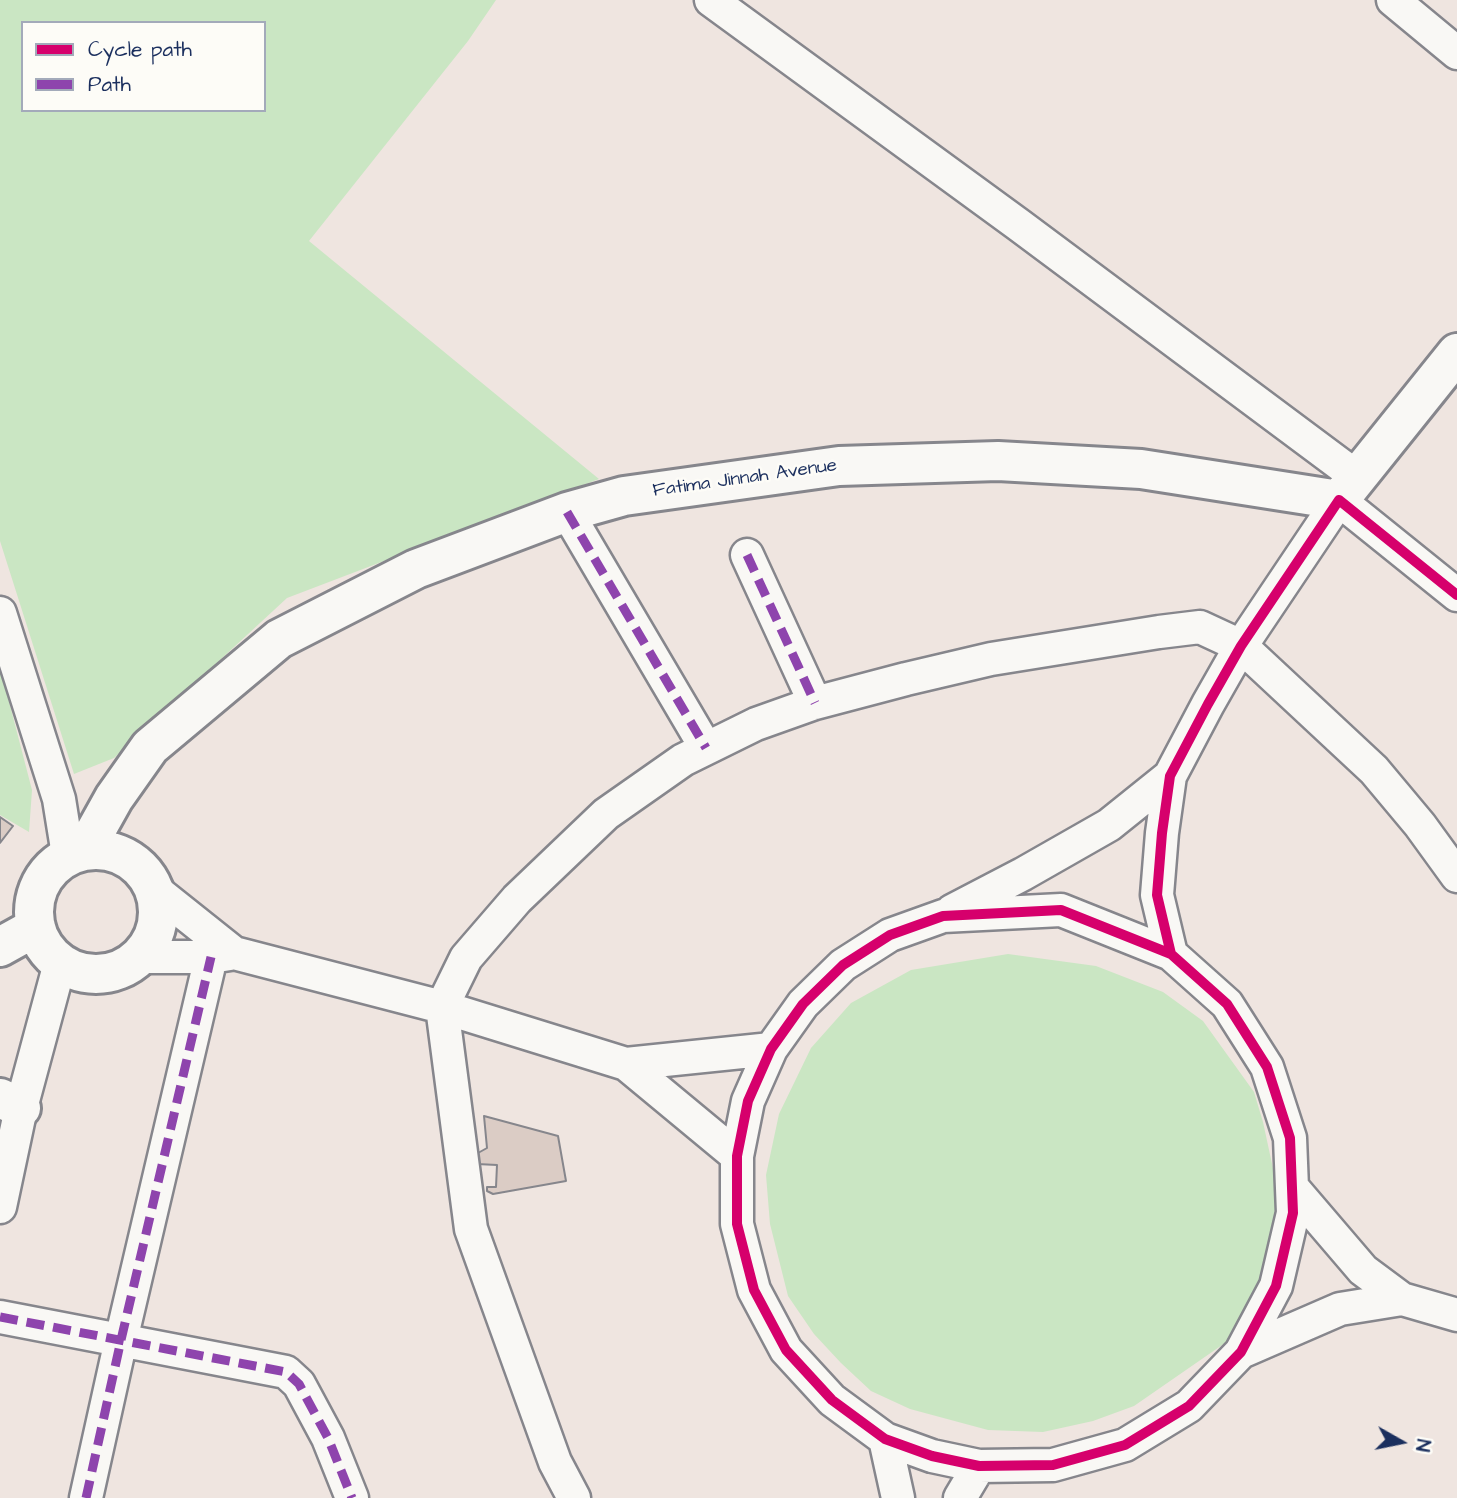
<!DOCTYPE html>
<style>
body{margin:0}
#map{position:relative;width:1457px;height:1498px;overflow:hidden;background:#efe5e0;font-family:"Architects Daughter",sans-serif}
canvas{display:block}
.legend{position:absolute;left:21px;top:21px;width:245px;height:91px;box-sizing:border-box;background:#fdfcf7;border:2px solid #a3aaba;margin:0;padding:9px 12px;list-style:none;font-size:21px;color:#1b2f5e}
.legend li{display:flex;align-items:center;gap:14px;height:35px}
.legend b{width:35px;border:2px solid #a3aaba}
.north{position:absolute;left:1366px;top:1407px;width:70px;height:70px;-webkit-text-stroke:5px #fdfcf7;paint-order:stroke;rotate:99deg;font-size:19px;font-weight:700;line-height:28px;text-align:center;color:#1b2f5e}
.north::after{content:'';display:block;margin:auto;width:24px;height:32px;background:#1b2f5e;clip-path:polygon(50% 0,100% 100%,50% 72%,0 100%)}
</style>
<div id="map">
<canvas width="1457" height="1498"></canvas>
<ul class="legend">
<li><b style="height:9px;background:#d6006c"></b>Cycle path</li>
<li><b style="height:9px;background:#8e44ad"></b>Path</li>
</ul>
<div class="north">N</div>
</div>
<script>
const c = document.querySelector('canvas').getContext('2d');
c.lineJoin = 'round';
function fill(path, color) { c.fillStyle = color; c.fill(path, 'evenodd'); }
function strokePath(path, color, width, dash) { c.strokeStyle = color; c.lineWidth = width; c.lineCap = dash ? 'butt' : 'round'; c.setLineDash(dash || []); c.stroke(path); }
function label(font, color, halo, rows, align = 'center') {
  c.font = font + ' "Architects Daughter",sans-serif'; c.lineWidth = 5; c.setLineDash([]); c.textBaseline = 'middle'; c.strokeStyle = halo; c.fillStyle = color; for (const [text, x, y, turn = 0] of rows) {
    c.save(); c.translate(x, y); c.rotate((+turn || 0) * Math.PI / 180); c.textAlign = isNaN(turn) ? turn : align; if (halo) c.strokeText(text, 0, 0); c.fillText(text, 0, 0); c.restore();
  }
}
const green = new Path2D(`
 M0 0H496L468 41 309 241 599 479 287 598 114 758 74 774 0 541ZM23 23H264V110H23Z
 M0 667 32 790 29 832 0 815Z
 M1008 954 1096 966 1163 992 1203 1021 1254 1092 1263 1122 1277 1187V1276L1260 1309 1225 1343 1134 1406 1093 1421 1043 1432 988 1430 910 1409 871 1391 841 1363 814 1334 788 1296 770 1224 766 1175 779 1114 811 1048 851 1003 911 970Z`);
const building = new Path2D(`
 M0 817 13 826 0 843Z
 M484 1116 558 1136 566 1181 493 1194 487 1191V1187H496L497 1165 477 1164 478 1153 487 1148Z`);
const minor = new Path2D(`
 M711 0 1019 225 1357 477
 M1393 0 1457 53
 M567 512 706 748
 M747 555 815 703
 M0 613 59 799 68 855
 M155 890 234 953 442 1007 626 1064 737 1156
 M952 911 1023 874 1109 825 1170 776
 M1171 954 1061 910 943 916 890 935 843 965 803 1004 771 1049 748 1101 737 1156V1224L754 1290 786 1350 832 1400 885 1439 932 1456 979 1466 1053 1465 1125 1445 1189 1406 1241 1352 1276 1286 1293 1213 1290 1138 1267 1067 1227 1004 1171 954 1157 895 1162 833 1170 776 1208 704 1241 646 1339 500 1457 595
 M139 957H211L230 954
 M626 1064 771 1049
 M1292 1187 1363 1270 1402 1299 1457 1315
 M0 1207 21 1108 60 963
 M0 1317 286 1372 299 1384 328 1438 352 1498
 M1241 1352 1340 1309 1402 1299
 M885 1439 898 1498
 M86 1498 121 1340 211 957
 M574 1498 555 1462 471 1229 442 1007 466 958 517 899 606 814 683 760 756 724 815 703 906 679 991 659 1159 632 1200 627 1241 646 1374 770 1420 825 1457 876
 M960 1498 979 1466`);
const major = new Path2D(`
 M85 850 114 798 150 747 279 639 416 569 567 512 624 496 839 466 998 461 1141 469 1339 500 1457 353
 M34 912a62 62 0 1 1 124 0a62 62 0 1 1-124 0Z
 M0 947 36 927
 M0 1098 21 1108`);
const quiet = new Path2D(`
 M567 512 706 748
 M747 555 815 703
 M0 1317 286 1372 299 1384 328 1438 352 1498
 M86 1498 121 1340 211 957`);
const cycleway = new Path2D(`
 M1171 954 1061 910 943 916 890 935 843 965 803 1004 771 1049 748 1101 737 1156V1224L754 1290 786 1350 832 1400 885 1439 932 1456 979 1466 1053 1465 1125 1445 1189 1406 1241 1352 1276 1286 1293 1213 1290 1138 1267 1067 1227 1004 1171 954 1157 895 1162 833 1170 776 1208 704 1241 646 1339 500 1457 595`);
const streetNames = [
 ["Fatima Jinnah Avenue",745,479,-8]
];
fill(green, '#cae6c3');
fill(building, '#dbccc5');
strokePath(building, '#86868c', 2);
strokePath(minor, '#86868c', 37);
strokePath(major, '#86868c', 44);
strokePath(minor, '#f9f8f5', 32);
strokePath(major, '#f9f8f5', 38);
strokePath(quiet, '#8e44ad', 9, [18, 9]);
strokePath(cycleway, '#d6006c', 10);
label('19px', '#1b2f5e', '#fdfcf7', streetNames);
</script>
